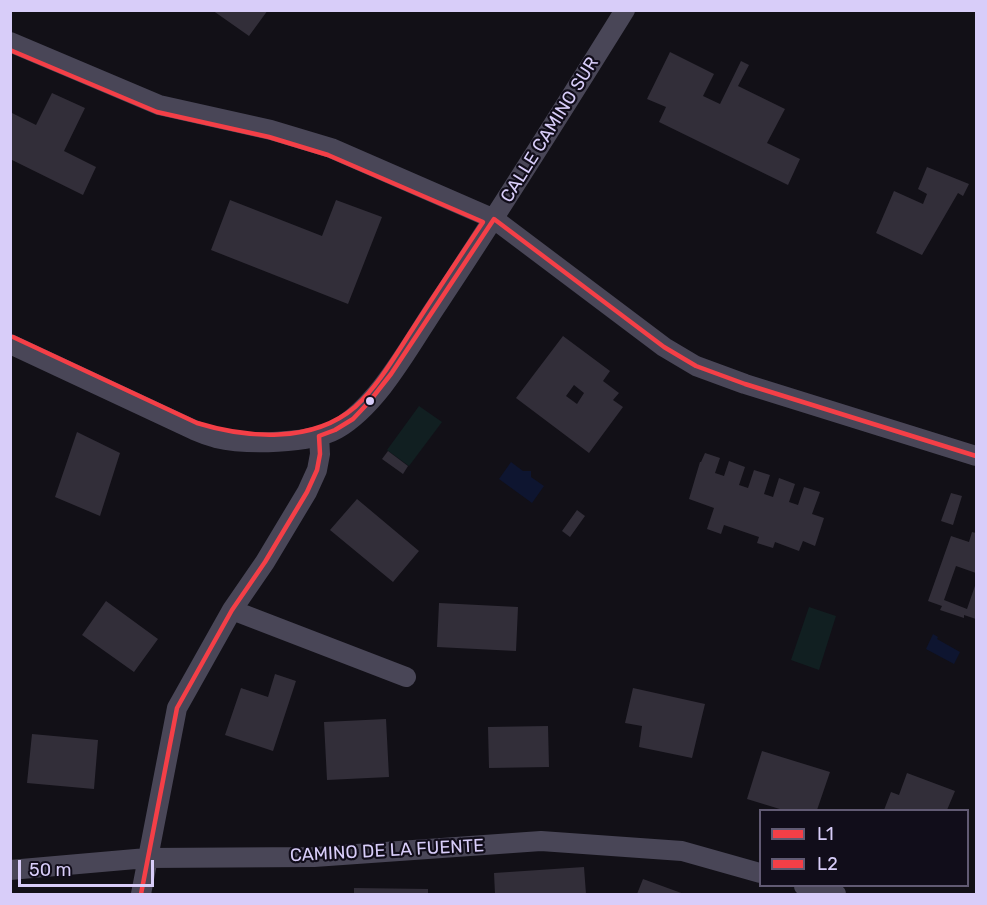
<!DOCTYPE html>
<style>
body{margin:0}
#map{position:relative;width:987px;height:905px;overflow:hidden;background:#121017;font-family:Rubik,sans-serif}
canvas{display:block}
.frame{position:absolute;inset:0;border:12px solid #d8cdf9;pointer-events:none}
.legend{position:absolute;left:759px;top:809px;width:210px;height:78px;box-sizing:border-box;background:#110d1a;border:2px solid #615a73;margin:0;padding:8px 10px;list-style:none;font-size:18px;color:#d8cdf9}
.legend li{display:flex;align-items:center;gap:12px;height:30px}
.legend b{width:30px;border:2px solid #615a73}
.scale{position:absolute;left:18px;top:860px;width:136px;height:27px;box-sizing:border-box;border:3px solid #d8cdf9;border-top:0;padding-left:8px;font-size:18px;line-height:21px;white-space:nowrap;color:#d8cdf9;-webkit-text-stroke:4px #110d1a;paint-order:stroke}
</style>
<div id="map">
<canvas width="987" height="905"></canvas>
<div class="frame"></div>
<ul class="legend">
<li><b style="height:8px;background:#f43f47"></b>L1</li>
<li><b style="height:8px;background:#f43f47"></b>L2</li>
</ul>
<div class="scale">50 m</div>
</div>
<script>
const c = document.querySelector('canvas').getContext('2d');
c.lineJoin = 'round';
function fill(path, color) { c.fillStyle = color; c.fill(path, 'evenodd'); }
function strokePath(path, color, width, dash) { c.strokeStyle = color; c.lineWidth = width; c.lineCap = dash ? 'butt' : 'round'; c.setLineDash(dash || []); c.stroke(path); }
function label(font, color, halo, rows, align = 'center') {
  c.font = font + ' Rubik,sans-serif'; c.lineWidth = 4.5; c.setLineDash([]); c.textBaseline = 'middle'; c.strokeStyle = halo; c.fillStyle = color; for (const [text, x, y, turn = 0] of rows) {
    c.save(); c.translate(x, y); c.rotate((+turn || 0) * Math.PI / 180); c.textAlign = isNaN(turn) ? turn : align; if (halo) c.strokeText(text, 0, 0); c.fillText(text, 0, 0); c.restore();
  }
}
const green = new Path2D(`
 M419 406 442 422 409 466 387 450Z
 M809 607 836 616 819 670 791 660Z`);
const water = new Path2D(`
 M511 462 523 471H531V477L544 486 532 503 499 479Z
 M933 634 938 637 937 639 960 652 954 664 926 649Z`);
const building = new Path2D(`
 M212 10H268L249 36Z
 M670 52 714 74 703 96 720 104 741 61 749 65 738 86 785 109 767 143 800 159 788 185 659 122 666 107 647 99Z
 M52 93 85 108 64 151 96 167 83 195 10 159V112L36 125Z
 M927 167 969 184 963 196 958 193 922 255 876 233 894 191 923 204 927 194 918 189Z
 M230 200 322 236 336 200 382 217 348 304 211 250Z
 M563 336 610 371 603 381 619 393 613 400 623 407 589 453 516 398ZM574 385 584 393 577 404 566 396Z
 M77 432 120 453 100 516 55 497Z
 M388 451 408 466 403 474 382 459Z
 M705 453 720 458 715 473 724 476 729 461 745 467 739 485 748 488 754 470 770 475 764 494 773 497 779 478 795 484 789 502 798 505 804 487 820 492 812 514 824 518 815 546 803 541 799 551 775 542 773 548 757 543 759 537 724 525 721 534 707 529 714 508 689 499 700 462H701Z
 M951 493 962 496 953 525 941 521Z
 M357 499 419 551 393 582 330 530Z
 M577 510 585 516 570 537 562 531Z
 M972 532 976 533V573L956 566 944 600 967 609 976 583V619L964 615V618L940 610 942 606 928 601 951 536 969 542Z
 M106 601 158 639 134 672 82 635Z
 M439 603 518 607 516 651 437 647Z
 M275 674 296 681 273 751 225 735 241 688 268 697Z
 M633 688 705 704 692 758 639 747 642 726 625 723Z
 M386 719 389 777 327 780 324 722Z
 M548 726 549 767 489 768 488 727Z
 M32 734 98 740 94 789 27 783Z
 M762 751 830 772 817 810H783L747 799Z
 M907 773 955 791 947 810H884L891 792 899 795Z
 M584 867 586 894H495L494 873Z
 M643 879 684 894H637Z
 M354 888 428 889V894H354Z`);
const minor = new Path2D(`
 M10 42 159 105 271 130 331 148 494 219 664 347 696 366 745 384 976 456
 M10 344 194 430C201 433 209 436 216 438 246 445 310 444 337 429 380 404 411 343 439 302 503 206 564 108 625 10
 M232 610 406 677
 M10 870 147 858 314 857 541 841 682 851 760 873
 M804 886 836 894
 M141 894 177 708 232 610 265 562 307 492 317 470 320 454 319 436`);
const bus1 = new Path2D(`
 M141 894 177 708 232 610 265 562 307 492 317 470 320 454 319 436 335 430 353 419 369 402 391 374 494 219 664 347 696 366 745 384 976 456`);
const bus2 = new Path2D(`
 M10 50 157 112 269 137 328 155 483 222C459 258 435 294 412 330 395 356 378 386 355 407 312 444 246 438 197 423L13 337`);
const markers = [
 [370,401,5,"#d8cdf9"]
];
const streetNames = [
 ["CALLE CAMINO SUR",550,130,-58],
 ["CAMINO DE LA FUENTE",387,851,-3]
];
fill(green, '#111f21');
fill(water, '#0e1530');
fill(building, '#322e39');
strokePath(minor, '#494657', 20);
strokePath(bus1, '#f43f47', 4.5);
strokePath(bus2, '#f43f47', 4.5);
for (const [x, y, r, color] of markers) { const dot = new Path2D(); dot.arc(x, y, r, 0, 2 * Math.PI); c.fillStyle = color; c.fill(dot); strokePath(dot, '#110d1a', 2); }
label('18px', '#d8cdf9', '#110d1a', streetNames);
</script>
